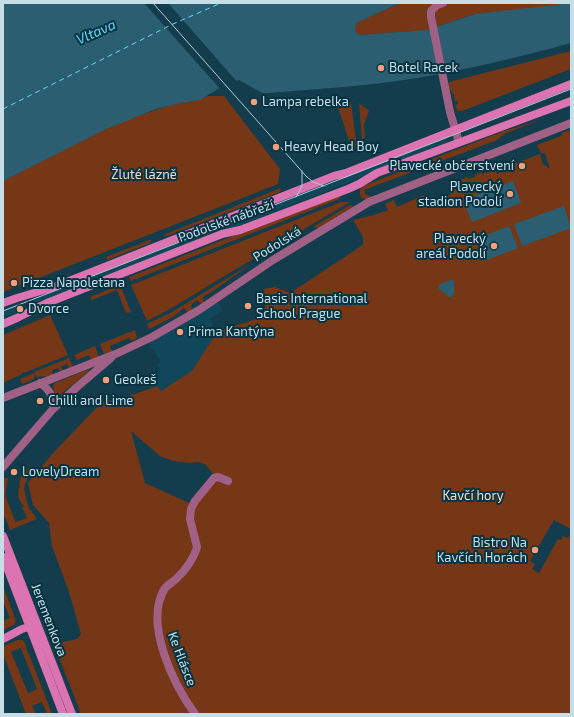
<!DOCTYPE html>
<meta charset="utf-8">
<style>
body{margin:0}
#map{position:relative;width:574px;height:717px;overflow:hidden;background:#133d4c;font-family:"Exo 2",sans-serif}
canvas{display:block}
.frame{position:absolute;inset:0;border:4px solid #c8dee7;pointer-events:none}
</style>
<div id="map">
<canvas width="574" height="717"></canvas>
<div class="frame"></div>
</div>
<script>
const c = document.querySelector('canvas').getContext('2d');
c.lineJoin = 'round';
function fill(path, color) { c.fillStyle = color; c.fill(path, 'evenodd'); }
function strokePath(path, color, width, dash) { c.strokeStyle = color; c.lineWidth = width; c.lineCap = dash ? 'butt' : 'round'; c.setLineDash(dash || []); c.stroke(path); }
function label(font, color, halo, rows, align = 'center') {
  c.font = font + ' "Exo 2",sans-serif'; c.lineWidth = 4; c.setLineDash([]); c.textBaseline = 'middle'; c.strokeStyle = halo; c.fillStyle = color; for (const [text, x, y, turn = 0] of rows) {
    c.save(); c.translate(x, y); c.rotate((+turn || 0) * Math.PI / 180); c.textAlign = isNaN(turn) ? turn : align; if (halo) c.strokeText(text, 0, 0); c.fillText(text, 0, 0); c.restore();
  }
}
const built = new Path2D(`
 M445 137 447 141 444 145 36 305 33 301V297L433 140Z
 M217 301 223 310 210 319 217 332 192 372 160 391 157 386 150 388 146 381 161 371 157 365 161 362 148 343 185 323Z
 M20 303 23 310 3 317V309Z`);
const green = new Path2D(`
 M400 3H571L540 8 475 14 427 30 360 35 355 32V23Z
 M571 51V69L462 111H459L457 110 455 105 458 104V101H455L454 95 449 88V82Z
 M208 96H224L280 169 278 184 3 292V181C45 159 90 134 135 117 150 112 165 106 181 103 191 101 199 101 208 96Z
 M351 103 357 148 352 150 338 107Z
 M359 103 369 111 364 124 365 138 362 139Z
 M540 120 504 134 497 140 364 190 365 194 372 197C367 200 363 200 360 195V190L363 186 504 131Z
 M571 130V529L554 520 530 561 535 564 532 569 539 573 558 539 561 540 563 536 568 538 571 533V714H81L53 642 59 640 55 642V644L77 639 81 634 69 592 52 546 49 523 33 505 28 483 54 452 102 402 132 395 157 386 161 391 192 371 217 332C233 326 249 322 264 316L266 302 264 289 275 287 290 293 363 245V237L353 220 374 215 388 210 385 204 394 200 397 207 424 195 427 205 450 195 449 192 451 191 448 186 454 183 455 185 461 182V180L467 177 469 179 475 177V175L481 172 482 174 489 172V169L494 167 497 174 509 169 508 166 540 154 543 164 550 169 545 153H541L537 145 561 136 562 133ZM131 431 160 456 173 461 190 463 198 462 205 464 215 476 189 503 145 483Z
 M281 188 280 192 167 236 163 235Z
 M340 194V198L339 199 131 281 129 277Z
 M341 202H350L231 272 170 309 147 321 131 285Z
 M350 205 354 206 319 228 313 227Z
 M152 239 150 243 107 260 106 257Z
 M252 263 213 291 203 297 204 302 201 304 197 300 191 305 192 310 188 312 184 308 173 317 149 329 147 324 172 312Z
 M120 285 131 312 126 313 117 290 92 300 90 297Z
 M50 315 68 355 24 373V372L22 373V374L3 383V335Z
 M135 330 137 338 131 341 129 338 110 346 112 351 104 354 100 344Z
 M95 346 99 357 91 360 89 355 77 360 74 355Z
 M69 358 73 367 69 368 67 364 61 366 62 370 60 372 58 368 52 370 53 375C48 378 43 375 37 377L34 372Z
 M89 369V371L60 395 58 396 54 392 53 386 55 383Z
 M34 373 35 375 34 379 22 384 20 379Z
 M31 465 27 474 28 476 24 488 27 502 29 508 37 519 10 530 3 512V478H8L5 495 15 521 16 522 27 518 22 507 24 506C19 502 17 494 19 488H20V486H19L21 475 23 473 24 474 25 473 24 472Z
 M3 586 16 621 14 625 3 630V621L10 618 3 601Z
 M18 640H22L25 643 28 654H29L52 714H47L42 702 32 706 36 714H26L3 654V646ZM21 648 37 689 28 693 11 652Z`);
const water = new Path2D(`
 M3 3H400L356 23 355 32 360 35 427 30 475 14 571 3V43C520 57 469 69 417 78 368 86 318 89 269 93H262L239 80 218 89 200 100 181 103 156 109 104 130 3 181Z
 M513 181 521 203 472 222 463 200Z
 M564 206 571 228 522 246 514 224Z
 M509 226 518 248 484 261 476 239Z
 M451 280 454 281V293L452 297H449L438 288 440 284Z`);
const pier = new Path2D(`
 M144 3H168L238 83 221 90Z`);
const ferry = new Path2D(`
 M3 109 173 24 221 3`);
const street = new Path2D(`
 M443 3 437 5 431 11V17L450 112 459 142
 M40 383C50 390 54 397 53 409
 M3 398 118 353 152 337 199 310 273 260 369 202 571 123
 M3 467 53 409 77 387 111 358
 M195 714C174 685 143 623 165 588 169 584 173 582 177 578 185 571 194 558 197 547L190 519 191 509 195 501 214 478 218 477 228 481`);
const secondary = new Path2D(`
 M3 303 17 298 54 287 334 176 346 173 571 84
 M3 324 17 318 47 303 222 234 240 230 348 189 359 184 377 173 571 101
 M3 536 72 714
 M3 557 63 714
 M3 639 22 629 35 625`);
const tram = new Path2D(`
 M153 3 306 176 313 182 324 186
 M296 197 302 186V171
 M3 311 571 89`);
const markers = [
 [381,68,4,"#f1a17d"],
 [254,102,4,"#f1a17d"],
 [276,147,4,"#f1a17d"],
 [522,166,4,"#f1a17d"],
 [510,194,4,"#f1a17d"],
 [494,246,4,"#f1a17d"],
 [14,283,4,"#f1a17d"],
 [248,306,4,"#f1a17d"],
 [20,309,4,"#f1a17d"],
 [180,332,4,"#f1a17d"],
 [106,380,4,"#f1a17d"],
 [40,401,4,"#f1a17d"],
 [14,472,4,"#f1a17d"],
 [535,550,4,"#f1a17d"]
];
const poiNames = [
 ["Botel Racek",389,68],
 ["Lampa rebelka",262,102],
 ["Heavy Head Boy",284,147],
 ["Plavecké občerstvení",514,166,"right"],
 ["Plavecký",502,187,"right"],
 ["stadion Podolí",502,202,"right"],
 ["Plavecký",486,239,"right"],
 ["areál Podolí",486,254,"right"],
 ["Pizza Napoletana",22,283],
 ["Basis International",256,299],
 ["School Prague",256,314],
 ["Dvorce",28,309],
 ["Prima Kantýna",188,332],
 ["Geokeš",114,380],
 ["Chilli and Lime",48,401],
 ["LovelyDream",22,472],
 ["Bistro Na",527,543,"right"],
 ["Kavčích Horách",527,558,"right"]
];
const parkNames = [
 ["Žluté lázně",144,175],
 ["Kavčí hory",473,496]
];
const streetNames = [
 ["Podolské nábřeží",226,221,-20],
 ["Podolská",277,244,-32],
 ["Jeremenkova",49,620,69],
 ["Ke Hlásce",182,659,69]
];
const waterNames = [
 ["Vltava",96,32,-24]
];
fill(built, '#11475a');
fill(green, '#763716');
fill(water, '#2b5e71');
fill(pier, '#133d4c');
strokePath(ferry, '#6dd7fe', 1, [5, 4]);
strokePath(street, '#a16086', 8);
strokePath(secondary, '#db74b1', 8);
strokePath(tram, '#b0c9d3', 1);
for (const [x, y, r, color] of markers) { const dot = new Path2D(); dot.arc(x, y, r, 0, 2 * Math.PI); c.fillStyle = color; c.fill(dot); strokePath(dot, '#063341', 1.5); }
label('13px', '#c8dee7', '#063341', poiNames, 'left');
label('13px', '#f9dbcf', '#063341', parkNames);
label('13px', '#c8dee7', '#063341', streetNames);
label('italic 14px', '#6dd7fe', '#063341', waterNames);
</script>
